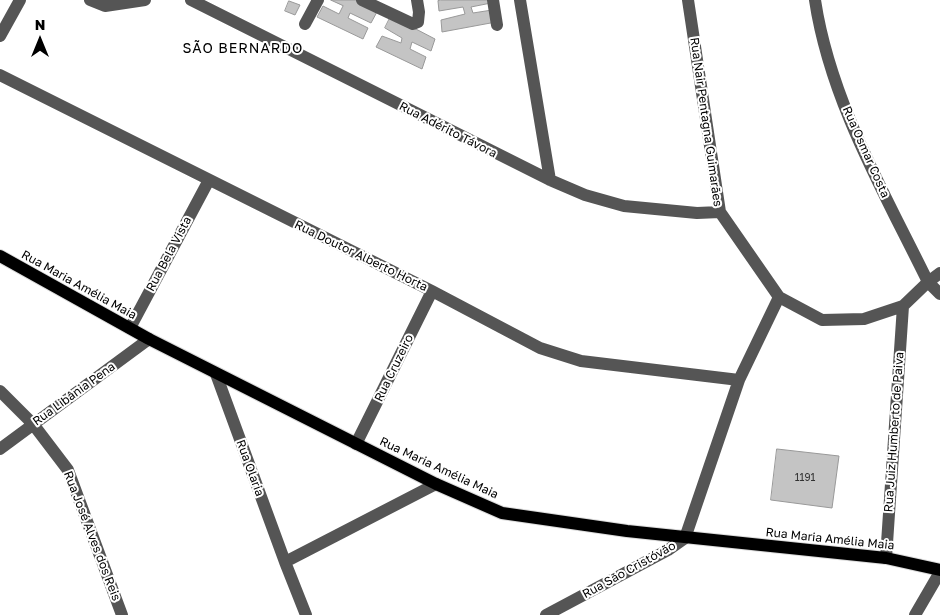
<!DOCTYPE html>
<html>
<head>
<meta charset="utf-8">
<style>
	body { margin:0 }
	#map { position:relative; width:940px; height:615px; overflow:hidden; background:#fff; font-family:"Golos Text",sans-serif }
	canvas { display:block }
	.north { position:absolute; left:15px; top:15px; width:50px; height:50px; -webkit-text-stroke:4px #fff; paint-order:stroke; rotate:0deg; font-size:14px; font-weight:700; line-height:20px; text-align:center; color:#000 }
	.north::after { content:''; display:block; margin:auto; width:18px; height:22px; background:#000; clip-path:polygon(50% 0,100% 100%,50% 72%,0 100%) }
</style>
</head>
<body>
<div id="map">
<canvas width="940" height="615"></canvas>
<div class="north">N</div>
</div>
<script>
const g = document.querySelector('canvas').getContext('2d');
g.lineJoin = 'round';
function paint(path, color) {
  g.fillStyle = color;
  g.fill(path, 'evenodd');
}
function strokePath(path, color, width, dash) {
  g.strokeStyle = color;
  g.lineWidth = width;
  g.lineCap = dash ? 'butt' : 'round';
  g.setLineDash(dash || []);
  g.stroke(path);
}
function drawText(font, color, halo, rows, align = 'center') {
  g.font = font + ' "Golos Text",sans-serif';
  g.lineWidth = 4;
  g.setLineDash([]);
  g.textBaseline = 'middle';
  g.strokeStyle = halo;
  g.fillStyle = color;
  for (const [text, x, y, turn = 0] of rows) {
    g.save();
    g.translate(x, y);
    g.rotate((+turn || 0) * Math.PI / 180);
    g.textAlign = isNaN(turn) ? turn : align;
    if (halo) g.strokeText(text, 0, 0);
    g.fillText(text, 0, 0);
    g.restore();
  }
}
const building = new Path2D(`
	M331,0H357L378,10L371,23L350,13L348,18L368,28L363,39L317,17L323,6L339,14L343,6Z
	M441,0H491V3L471,7L473,13L492,10L496,22L442,32L441,20L465,14L463,7L439,11L438,1Z
	M289,1L300,5L295,15L285,11Z
	M391,16L435,39L431,51L412,42L410,49L426,57L422,69L376,47L382,36L401,43L402,38L385,28Z
	M777,449L839,456L832,508L771,500Z`);
const minor = new Path2D(`
	M90,0L105,6L145,0
	M191,0L550,180L585,195L624,206L697,213L720,212
	M362,0L413,24L418,22L419,12L417,0
	M493,0L497,25
	M520,0L550,180
	M815,0C830,100 884,192 928,282L940,294
	M305,24L318,0
	M0,36L20,0
	M0,75L432,291L540,348L581,361L739,380
	M779,297L822,320L864,319L903,306L928,282L940,273
	M130,328L209,180
	M216,374L285,562L306,615
	M0,391L33,424L68,470L122,615
	M356,444L432,291
	M0,449L149,339
	M886,558L903,306
	M285,562L436,484
	M546,615L668,550L685,538L739,380L779,297L720,212L688,0
	M915,615L940,572`);
const major = new Path2D(`
	M0,256L149,339L436,484L502,513L627,531L886,558L940,570`);
const numberNames = [
	["1191",805,478]
];
const streetNames = [
	["Rua Nair Pentagna Guimarães",706,122,82],
	["Rua Adérito Távora",448,130,27],
	["Rua Osmar Costa",866,152,66],
	["Rua Bela Vista",169,254,-62],
	["Rua Doutor Alberto Horta",361,256,26],
	["Rua Maria Amélia Maia",79,285,29],
	["Rua Cruzeiro",394,368,-64],
	["Rua Libânia Pena",74,394,-36],
	["Rua Juiz Humberto de Paiva",894,432,-86],
	["Rua Olaria",250,468,70],
	["Rua Maria Amélia Maia",439,468,25],
	["Rua José Alves dos Reis",92,536,69],
	["Rua Maria Amélia Maia",830,539,6],
	["Rua São Cristóvão",629,570,-29]
];
const neighbourhoodNames = [
	["SÃO BERNARDO",243,49]
];
paint(building, '#c4c4c4');
strokePath(building, '#999', 1);
strokePath(major, '#dbdbdb', 14);
strokePath(minor, '#555', 12);
strokePath(major, '#000', 12);
drawText('10px', '#313131', null, numberNames);
drawText('12px', '#000', '#fff', streetNames);
g.letterSpacing = '1px';
drawText('14px', '#000', '#fff', neighbourhoodNames);
g.letterSpacing = '0px';
</script>
</body>
</html>
